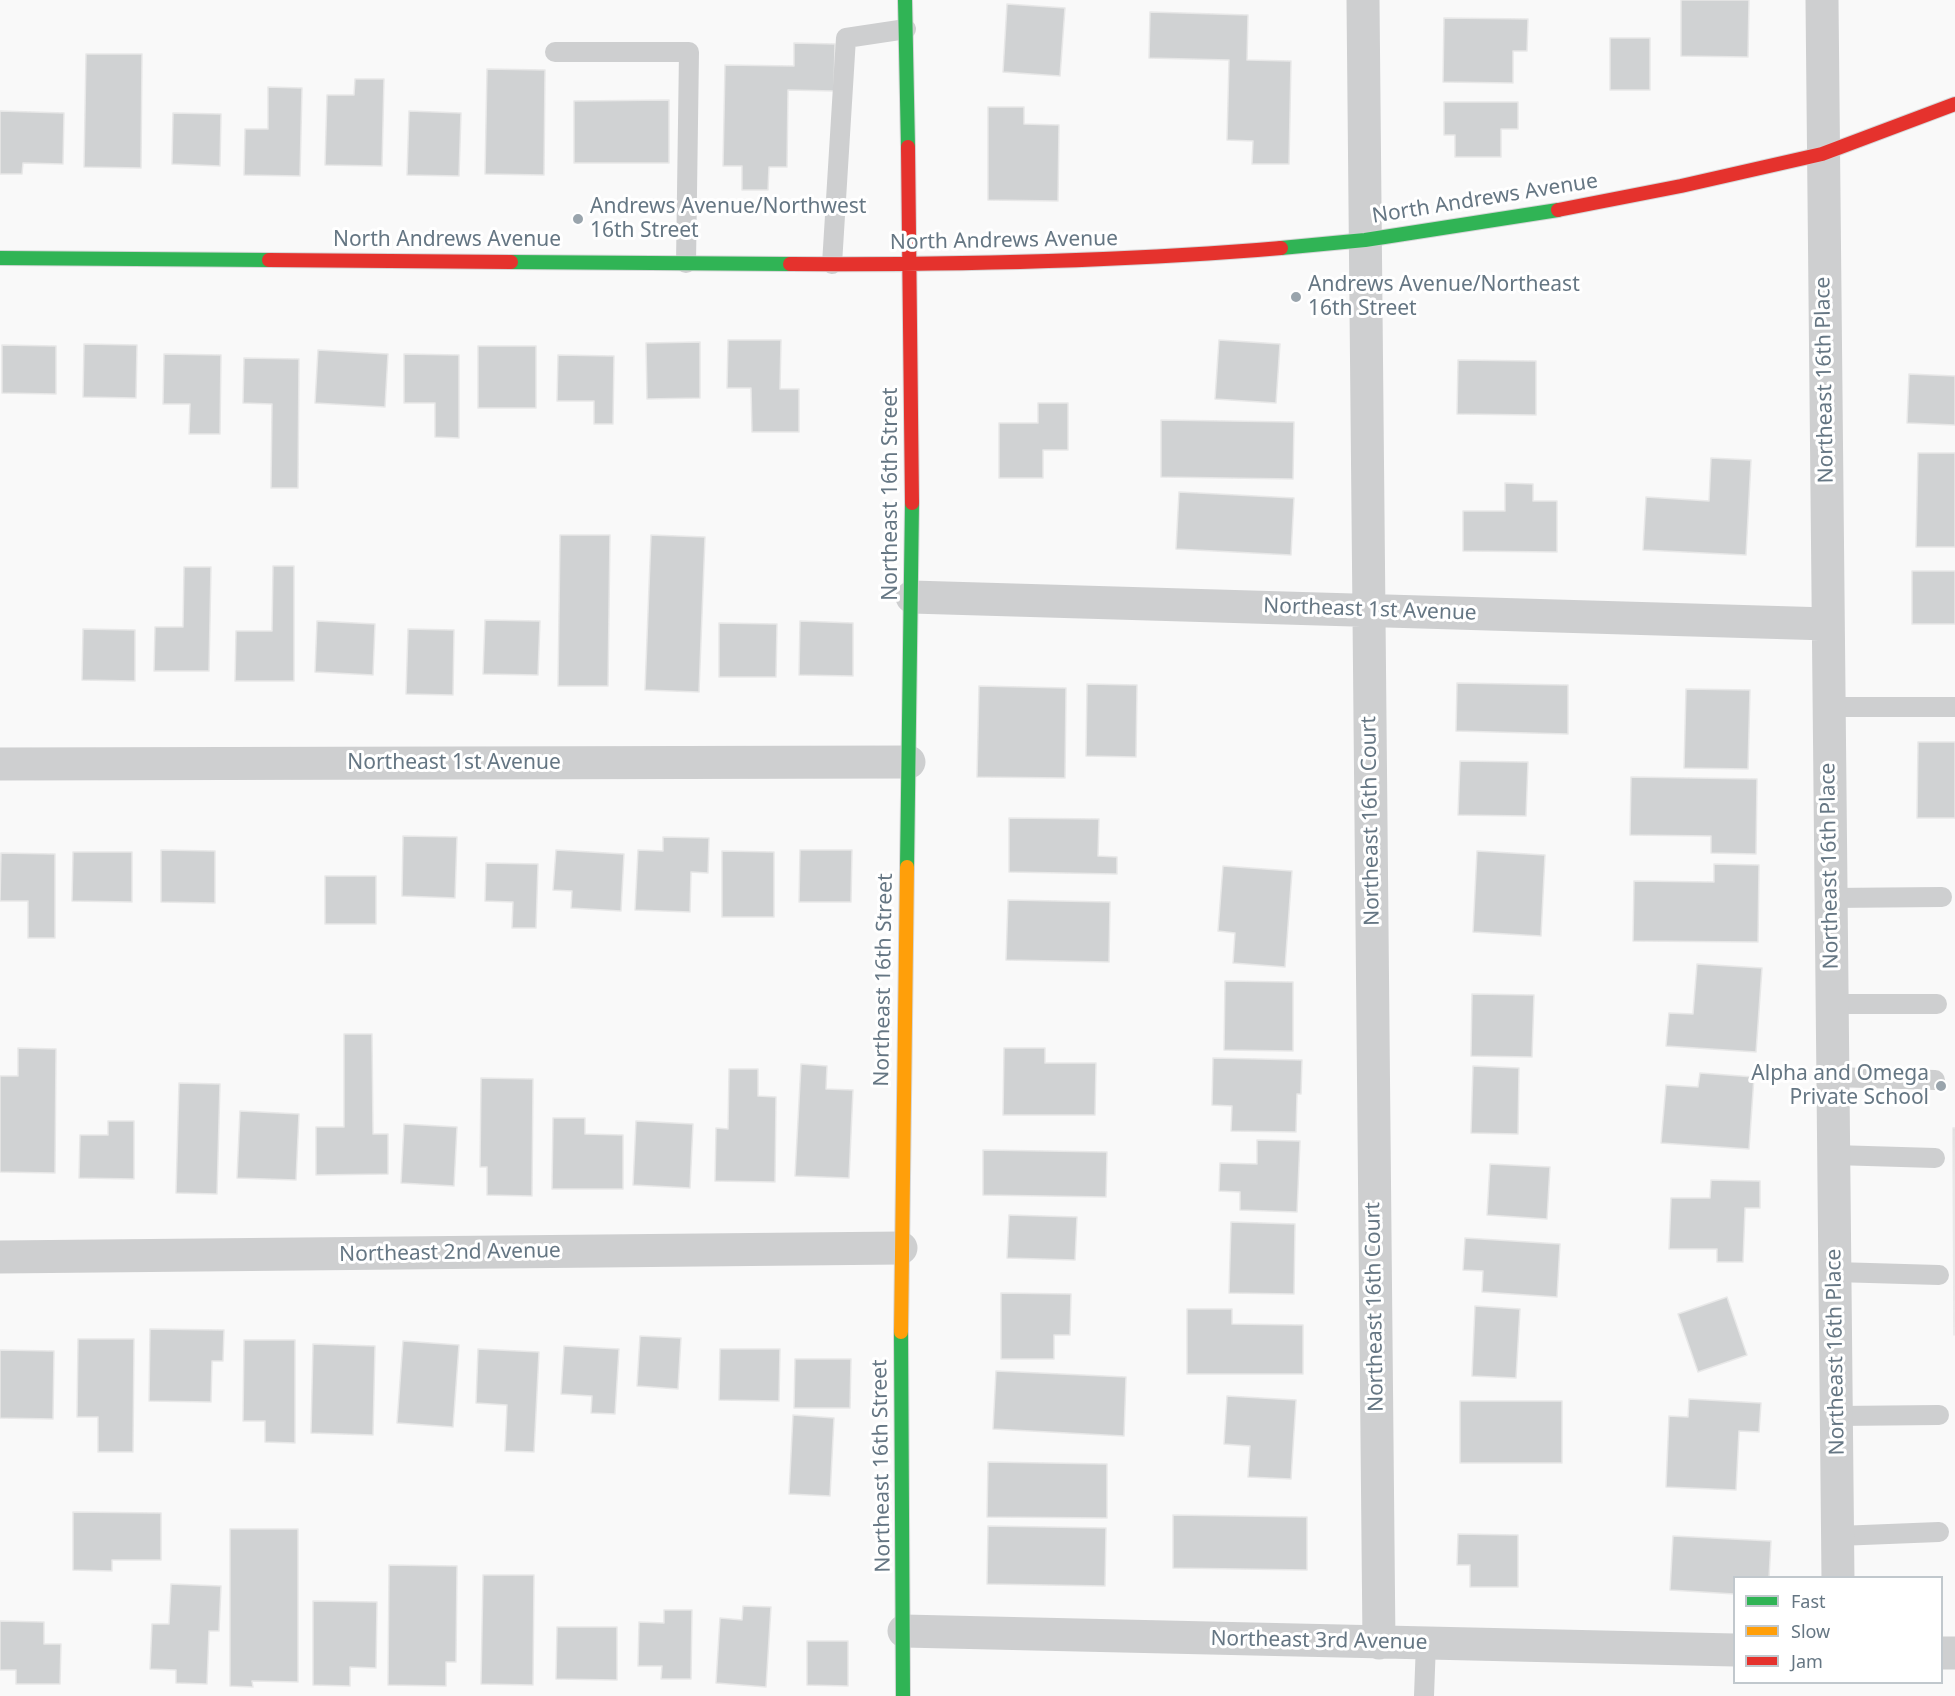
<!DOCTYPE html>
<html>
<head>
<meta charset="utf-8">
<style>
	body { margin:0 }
	#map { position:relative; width:1955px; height:1696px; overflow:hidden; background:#f9f9f9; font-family:"Noto Sans",sans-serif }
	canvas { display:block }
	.legend { position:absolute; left:1733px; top:1576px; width:210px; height:108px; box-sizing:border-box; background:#fff; border:2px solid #c1c8cd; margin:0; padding:8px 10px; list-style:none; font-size:18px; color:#657683 }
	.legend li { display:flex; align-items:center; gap:12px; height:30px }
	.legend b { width:30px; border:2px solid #c1c8cd }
</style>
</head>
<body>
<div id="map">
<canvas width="1955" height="1696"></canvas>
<ul class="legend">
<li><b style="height:8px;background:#30b455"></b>Fast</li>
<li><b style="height:8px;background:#ff9f0a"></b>Slow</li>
<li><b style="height:8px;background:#e5322d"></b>Jam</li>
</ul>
</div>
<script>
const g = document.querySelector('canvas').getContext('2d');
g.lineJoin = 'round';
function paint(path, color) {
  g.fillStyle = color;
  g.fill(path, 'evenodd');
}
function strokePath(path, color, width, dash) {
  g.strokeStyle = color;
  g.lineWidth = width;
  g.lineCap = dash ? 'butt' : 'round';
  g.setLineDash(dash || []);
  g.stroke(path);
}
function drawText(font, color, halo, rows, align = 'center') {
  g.font = font + ' "Noto Sans",sans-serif';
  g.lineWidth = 6;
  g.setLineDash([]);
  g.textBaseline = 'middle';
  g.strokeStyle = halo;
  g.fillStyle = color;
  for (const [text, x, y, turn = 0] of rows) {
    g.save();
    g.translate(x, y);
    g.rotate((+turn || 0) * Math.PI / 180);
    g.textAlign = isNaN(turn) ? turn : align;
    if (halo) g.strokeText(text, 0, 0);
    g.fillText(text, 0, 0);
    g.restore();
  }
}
const building = new Path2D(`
	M1681,0H1749L1748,57L1681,56Z
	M1007,4L1065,8L1060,76L1003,72Z
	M1150,12L1248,15L1247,60L1291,61L1289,164H1252L1253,141L1227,140L1229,60L1149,58Z
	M1444,18L1528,19L1527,51H1513V83L1443,82Z
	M1610,38H1650V90H1610Z
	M794,43L835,44L834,91L788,90L787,167H769L768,190H742V166H723L725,65L794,66Z
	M86,54H142L141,168L84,167Z
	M487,69L545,70L544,175L485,174Z
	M355,79H384L382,166L325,165L327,95H354Z
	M268,87L302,88L300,176L244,175L245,129H268Z
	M669,100V163H574V101Z
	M1444,102H1518V129H1501V157H1455V135H1444Z
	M988,107H1024V124L1059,125L1058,201L988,200Z
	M0,111L64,113L63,164L23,163L22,174H0Z
	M409,111L461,113L459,176L407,175Z
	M173,113L221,114L220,166L172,164Z
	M728,340H781L780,389H799V432H752L751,388H727Z
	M1219,340L1280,344L1276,403L1215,399Z
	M700,342V398L647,399L646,343Z
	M84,344L137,345L136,398L83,397Z
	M2,345L56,346V394L2,393Z
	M478,346H536V408H478Z
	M318,350L388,354L385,407L315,403Z
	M164,354L221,355L220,434H189L190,404H163Z
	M404,354L459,355V438L435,437V403H404Z
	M558,355L614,356L613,424H594V401H557Z
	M244,358L299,359L298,488H271L272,404L243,403Z
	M1458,360L1536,361V415L1457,414Z
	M1909,374L1955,376V425L1907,423Z
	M1038,403H1068V450H1043V478H999V423H1038Z
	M1161,420L1294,422L1293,479L1161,477Z
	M1918,453H1955V547H1916Z
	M1711,458L1751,460L1746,555L1643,550L1646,497L1709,501Z
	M1505,483L1533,484V501H1557V552L1463,551V511H1505Z
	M1179,492L1294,498L1291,555L1176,549Z
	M560,535H610L608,686H558Z
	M651,535L705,537L699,692L645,690Z
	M273,566H294V681H235L236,631H272Z
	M184,567H211L209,671H154L155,627H183Z
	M1912,571H1955V624H1912Z
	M485,620L540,621L538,675L483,674Z
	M317,621L375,624L373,675L315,672Z
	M800,621L853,623V676L799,675Z
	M719,623L777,624L776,677H719Z
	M83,629L135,630V681L82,680Z
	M408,629L454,630L453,695L406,694Z
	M1457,683L1568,685V734L1456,731Z
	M1087,684L1137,685L1136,757L1086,756Z
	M979,686L1066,688L1065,778L977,777Z
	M1686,689L1750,690L1748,769L1684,768Z
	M1918,742H1955V818H1917Z
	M1460,761L1528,762L1526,816L1458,815Z
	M1631,777L1757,779L1756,854L1711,853V836L1630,835Z
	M1009,818L1099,819L1098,856L1117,857V874L1009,872Z
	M403,836L457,837L455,898L402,896Z
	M663,837L709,838L708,873L691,872L690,912L635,910L638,850L663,851Z
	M161,850L215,851V903L161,902Z
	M556,850L624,854L621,911L571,908L572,891L553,890Z
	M800,850H852L851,902H799Z
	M722,851L774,852V917H722Z
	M1477,851L1545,855L1541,936L1473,932Z
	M73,852H132V902L72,901Z
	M1,853L55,854V938H28V901H0Z
	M486,863L538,864L536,928H512L513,902L485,901Z
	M1714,864L1759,865L1758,942L1633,941L1634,881L1714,882Z
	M1223,866L1292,871L1285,967L1233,963L1235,933L1218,931Z
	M325,876H376V924H325Z
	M1008,900L1110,902L1109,962L1006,960Z
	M1697,964L1762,968L1756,1052L1666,1046L1669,1013L1693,1014Z
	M1225,981L1293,982V1051L1224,1050Z
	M1472,994L1534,995L1532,1057L1471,1056Z
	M344,1034H372L373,1134H388V1174L316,1175V1127H344Z
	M18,1048L56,1049L55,1173L0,1172V1076H18Z
	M1004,1048H1045V1063H1096L1095,1115H1003Z
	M1213,1058L1302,1060L1301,1094H1297L1296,1132L1231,1131L1232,1106L1212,1105Z
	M801,1064L827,1066L826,1089L853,1090L849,1178L795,1176Z
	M1473,1066L1519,1068L1518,1134L1471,1133Z
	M729,1069H758V1096L776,1097L775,1182L715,1181L716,1128L728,1129Z
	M1700,1073L1754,1077L1749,1149L1661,1143L1666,1085L1698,1087Z
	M481,1078L533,1079L532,1196L487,1195V1167H480Z
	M179,1083L220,1084L217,1194L176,1193Z
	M240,1111L299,1114L296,1180L237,1178Z
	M553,1118H585V1134L623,1135V1189H552Z
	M108,1121H134V1179L79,1178L80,1135H108Z
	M636,1121L693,1124L690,1188L633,1185Z
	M404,1124L457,1127L454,1186L401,1183Z
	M1953,1128H1955L1954,1335Z
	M1257,1140L1300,1141L1297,1212L1240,1210V1192L1219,1191L1220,1163L1257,1164Z
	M983,1150L1107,1152L1106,1197L983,1195Z
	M1490,1164L1550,1167L1547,1219L1487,1215Z
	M1711,1180L1760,1181V1208H1745L1743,1262H1717V1249H1669L1671,1198H1710Z
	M1009,1215L1077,1217L1075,1260L1007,1258Z
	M1231,1222L1295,1224L1294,1294L1229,1293Z
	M1465,1238L1560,1244L1557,1297L1482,1292L1483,1271L1463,1270Z
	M1001,1293L1071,1294L1070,1335H1054V1359H1001Z
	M1727,1297L1747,1355L1698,1372L1678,1314Z
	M1475,1306L1520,1309L1516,1378L1472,1376Z
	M1187,1309H1232V1324L1303,1325V1374H1187Z
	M150,1329L224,1330L223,1361H212L211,1402L149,1401Z
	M640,1336L681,1338L678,1389L637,1386Z
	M78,1339H134L133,1452H98V1417H77Z
	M244,1340H295V1443L265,1442V1421H243Z
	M403,1341L459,1345L453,1427L397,1423Z
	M313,1344L375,1346L373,1435L311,1433Z
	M564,1346L619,1349L615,1414L591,1413L592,1396L561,1394Z
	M478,1349L539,1352L534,1452L505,1451L507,1405L476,1403Z
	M720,1349H780L779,1401L719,1400Z
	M0,1350L54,1351L53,1419L0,1418Z
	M795,1359H851L850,1408H794Z
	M996,1371L1126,1377L1124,1436L993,1429Z
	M1227,1396L1296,1400L1291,1479L1248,1477L1250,1446L1224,1444Z
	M1689,1399L1761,1403L1759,1432L1739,1431L1736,1490L1666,1487L1669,1416L1688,1417Z
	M1460,1401H1562V1463H1460Z
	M793,1415L834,1418L830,1496L789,1494Z
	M988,1462L1107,1464V1518L987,1517Z
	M73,1512L161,1513V1560H112V1571L73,1570Z
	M1173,1515L1307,1517V1570L1173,1568Z
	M988,1526L1106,1528L1105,1586L987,1584Z
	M230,1529H298V1682L252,1681L253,1687L230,1686Z
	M1458,1534L1518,1535V1587H1470V1565H1457Z
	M1673,1536L1771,1541L1769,1578H1734V1594L1670,1590Z
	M389,1565L457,1566L456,1662H446V1686L388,1685Z
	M483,1575H534L533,1685L481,1684Z
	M171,1584L221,1586L219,1631H209L207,1684L176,1683V1670L150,1669L152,1624H169Z
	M313,1601L377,1602L376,1668L350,1667V1686L313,1685Z
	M743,1606L771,1607L766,1687L716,1683L720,1618L742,1620Z
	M664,1610H692L691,1679H661L662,1666H638L639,1622L664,1623Z
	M0,1621L44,1622V1644H61L60,1684H16V1670H0Z
	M557,1627H617V1680L556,1679Z
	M807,1641H848V1686L807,1685Z`);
const lane = new Path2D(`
	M555,52H689L686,263
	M832,264L846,38L906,29
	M1828,707H1955
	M1830,898L1942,897
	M1832,1004H1937
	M1833,1077L1935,1080
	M1834,1155L1935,1158
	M1835,1272L1939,1275
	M1837,1416L1939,1415
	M1838,1536L1939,1532
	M1424,1696L1426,1643`);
const street = new Path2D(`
	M1363,0L1379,1643
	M1822,0L1838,1578
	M912,597L1828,624
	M0,764L909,762
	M0,1257L901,1248
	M904,1631L1734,1650
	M1942,1653H1955`);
const fast = new Path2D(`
	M905,0L908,147
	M1281,248L1365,240L1558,210
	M0,258L269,260
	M511,262L790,264
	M907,867L912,503
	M901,1332L903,1696`);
const slow = new Path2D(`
	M901,1332L907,867`);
const jam = new Path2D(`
	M908,147L912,503
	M1558,210L1681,186L1822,154L1955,104
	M269,260L511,262
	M790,264C954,265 1117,262 1281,248`);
const markers = [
	[578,219,6,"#99a4ac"],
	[1296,297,6,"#99a4ac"],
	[1941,1086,6,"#99a4ac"]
];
const streetNames = [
	["North Andrews Avenue",1485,199,-9],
	["North Andrews Avenue",447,240],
	["North Andrews Avenue",1004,241,-1],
	["Northeast 16th Place",1825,380,-91],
	["Northeast 16th Street",891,494,-90],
	["Northeast 1st Avenue",1370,610,2],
	["Northeast 1st Avenue",454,763],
	["Northeast 16th Court",1371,821,-91],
	["Northeast 16th Place",1830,866,-91],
	["Northeast 16th Street",884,980,-89],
	["Northeast 2nd Avenue",450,1253,-1],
	["Northeast 16th Court",1375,1307,-91],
	["Northeast 16th Place",1836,1352,-91],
	["Northeast 16th Street",882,1466,-91],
	["Northeast 3rd Avenue",1319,1641,1]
];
const poiNames = [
	["Andrews Avenue/Northwest",590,207],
	["16th Street",590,231],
	["Andrews Avenue/Northeast",1308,285],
	["16th Street",1308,309],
	["Alpha and Omega",1929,1074,"right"],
	["Private School",1929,1098,"right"]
];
paint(building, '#d0d2d3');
strokePath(building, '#e8e8e8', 1.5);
strokePath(fast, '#d5d6d7', 16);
strokePath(slow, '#d5d6d7', 16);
strokePath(jam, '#d5d6d7', 16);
strokePath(lane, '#cecfd0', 20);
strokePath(street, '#cecfd0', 33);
strokePath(fast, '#30b455', 14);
strokePath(slow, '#ff9f0a', 14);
strokePath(jam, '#e5322d', 14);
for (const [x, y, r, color] of markers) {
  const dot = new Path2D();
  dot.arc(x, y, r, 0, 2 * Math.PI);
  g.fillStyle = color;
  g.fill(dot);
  strokePath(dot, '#fff', 2);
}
drawText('21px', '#657683', '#fff', streetNames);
drawText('21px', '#657683', '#fff', poiNames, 'left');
</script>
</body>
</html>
